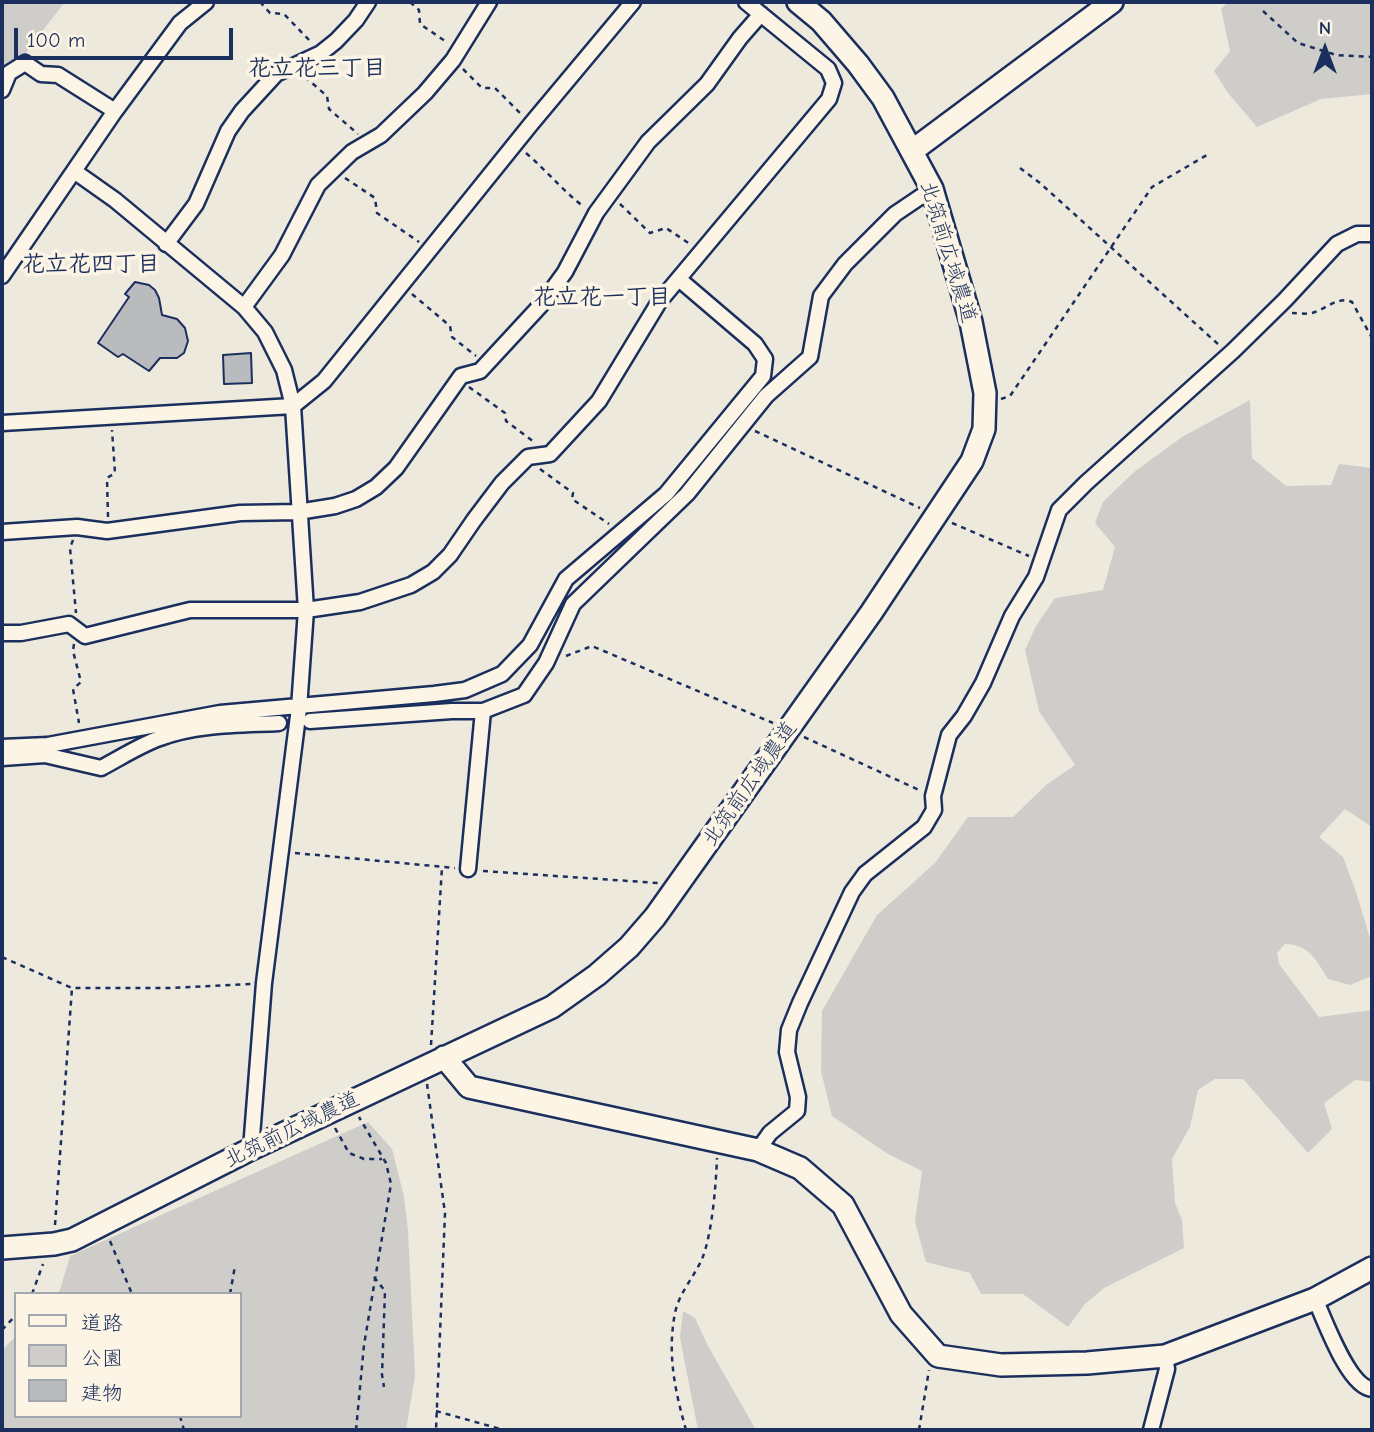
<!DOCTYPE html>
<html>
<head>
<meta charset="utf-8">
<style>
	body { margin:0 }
	#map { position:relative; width:1374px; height:1432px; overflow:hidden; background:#eee9dd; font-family:"Comic Neue","Klee One",sans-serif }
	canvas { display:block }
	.frame { position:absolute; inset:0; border:4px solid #1b2f5e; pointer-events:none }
	.legend { position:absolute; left:14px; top:1292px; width:228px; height:126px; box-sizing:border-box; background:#fcf5e5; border:2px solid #a2a6af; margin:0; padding:9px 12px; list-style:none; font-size:21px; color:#1b2f5e }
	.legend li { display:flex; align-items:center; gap:14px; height:35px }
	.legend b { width:35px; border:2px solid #a2a6af }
	.north { position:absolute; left:1290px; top:14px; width:70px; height:70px; -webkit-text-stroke:5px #fcf5e5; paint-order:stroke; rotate:0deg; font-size:19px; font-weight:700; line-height:28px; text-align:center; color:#1b2f5e }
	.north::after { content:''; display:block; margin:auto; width:24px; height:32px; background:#1b2f5e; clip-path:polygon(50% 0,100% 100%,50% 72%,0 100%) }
	.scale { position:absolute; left:14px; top:28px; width:219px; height:32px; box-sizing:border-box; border:4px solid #1b2f5e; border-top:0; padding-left:9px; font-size:21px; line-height:24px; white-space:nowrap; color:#1b2f5e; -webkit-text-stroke:5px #fcf5e5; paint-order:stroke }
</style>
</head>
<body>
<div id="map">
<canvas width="1374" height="1432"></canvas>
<div class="frame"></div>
<ul class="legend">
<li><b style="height:9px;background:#fcf5e5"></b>道路</li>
<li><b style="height:19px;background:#cfcdca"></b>公園</li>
<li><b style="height:19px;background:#babbbe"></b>建物</li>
</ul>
<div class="north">N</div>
<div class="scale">100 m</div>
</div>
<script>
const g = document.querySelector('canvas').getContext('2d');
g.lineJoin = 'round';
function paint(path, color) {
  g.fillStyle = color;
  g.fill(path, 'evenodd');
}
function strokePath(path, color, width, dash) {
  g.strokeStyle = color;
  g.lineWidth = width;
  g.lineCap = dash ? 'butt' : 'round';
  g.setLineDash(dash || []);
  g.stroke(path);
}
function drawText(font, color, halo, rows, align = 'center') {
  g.font = font + ' "Comic Neue","Klee One",sans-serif';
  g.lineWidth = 7;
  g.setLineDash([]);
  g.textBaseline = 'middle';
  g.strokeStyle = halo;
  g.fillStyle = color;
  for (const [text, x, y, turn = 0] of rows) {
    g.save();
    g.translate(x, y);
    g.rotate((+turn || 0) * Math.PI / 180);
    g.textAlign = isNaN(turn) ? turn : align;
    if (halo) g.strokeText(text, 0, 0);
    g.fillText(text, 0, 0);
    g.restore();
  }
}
const green = new Path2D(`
	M2,2H65L30,47L2,91Z
	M1228,2H1372V94L1321,99L1257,127L1228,93L1214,71L1230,51L1221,9Z
	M1250,400L1252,458L1286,486L1331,485L1339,464L1372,468V827L1345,809L1319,837L1343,857L1356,892L1372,945V976L1350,985L1328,979C1316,960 1310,945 1285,944L1277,953L1279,964L1319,1017L1372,1010V1082L1355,1080L1324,1103L1332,1129L1308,1153L1243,1079H1215L1198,1090L1190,1127L1172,1159L1175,1203L1182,1220L1184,1248L1104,1288L1085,1304L1068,1327L1023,1294H981L970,1273L926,1262L915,1222L922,1171L888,1154L832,1116L821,1071L822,1011L877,915L935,863L968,817H1013L1046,785L1075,765L1039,711L1025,650L1036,626L1055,598L1103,590L1115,547L1095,523L1103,502L1134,472L1182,437Z
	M368,1122L392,1149L404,1197L408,1231L415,1376L406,1430H2V1350L16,1336V1416H240V1294H56L60,1290L70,1256Z
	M683,1311L695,1318L708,1346L756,1430H698L680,1338Z`);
const building = new Path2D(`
	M135,282L149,285L155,290L159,298L162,315L177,319L185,328L188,341L184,353L177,358H160L149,371L123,354L118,357L98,343L129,297L125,294Z
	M251,353L252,383L224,384L223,355Z`);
const path = new Path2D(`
	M260,2L270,13L284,14L310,41
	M410,2L419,10L420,24L448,43
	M1263,11L1298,43L1336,55L1372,57
	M463,69L482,88H495L522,115
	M305,77L327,96L329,109L358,134
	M526,153C547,171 562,190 584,207
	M1020,168L1040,183L1219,345
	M345,178L375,198L377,213L419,242
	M620,204L650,233L666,228L690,244
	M412,294L450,326L452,337L476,356
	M1292,313C1299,313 1308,315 1315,312C1327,308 1338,296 1352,302L1372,338
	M469,387L505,413L506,421L534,442
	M1001,399L1010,396L1152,187L1207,155
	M755,431L920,508
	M540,469L573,493L572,499L609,524
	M108,517L107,478L115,473L112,430
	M952,523L1029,556
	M73,540L70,548L76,613
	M74,644L73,651L81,682L73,689L79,723
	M566,656L592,646L773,723
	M804,737L919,790
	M295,853L455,868
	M483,871L658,883
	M2,957L72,988H168L251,984
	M431,1045L442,867
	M427,1084L445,1213L436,1430
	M335,1128L349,1153L364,1159H382
	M55,1225L72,988
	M110,1241L132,1294
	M374,1277L385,1291L382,1375L384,1387
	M32,1294L43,1264
	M230,1294L235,1266
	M2,1330L16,1315
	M436,1411L504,1430
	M180,1416L184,1430
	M356,1430L364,1345L391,1184L386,1163L359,1117
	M686,1430C675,1391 667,1354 675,1313C679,1293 694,1277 702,1259C712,1235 716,1185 717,1158
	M919,1430L929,1370`);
const street = new Path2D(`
	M2,90L9,73L25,63L41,74L58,75L115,111
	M74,171L115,200L244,307L265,332L284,370L293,406L306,610L299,708L264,983L251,1149
	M166,244L196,204L228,131L242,111L276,74L321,53L336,41L356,20L368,2
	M2,276L115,111L180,23L206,2
	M244,307L282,255L318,185L352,152L381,135L425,93L453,60L489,2
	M2,423L293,406L324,381L531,124L633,2
	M2,532L77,527L107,531L240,513L298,512L335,506L356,499L376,487L396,468L461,376L480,371L541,305L565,272L596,213L648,142L707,84L740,38L761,14
	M2,633H21L69,624L85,636L190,610H306L360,602L411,585L433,572L450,555L474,520L502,483L528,457L550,454L599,401L659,302L829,99L834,83L828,69L746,2
	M310,721L452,711H483L524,695L546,663L573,604L687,494L766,396L810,357L821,296L845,264L895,214L932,189
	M2,747L48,745L220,713L434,694L465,690L502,674L530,645L566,579L666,494L763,376L765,359L755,344L680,280
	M2,758L45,755L101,768C120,758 140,745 160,738C197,724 240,725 279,723
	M468,869L483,711
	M758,1150L770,1133L797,1111L798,1097L787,1052L789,1030L800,1003L852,892L865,874L924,827L934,810L933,796L949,735L964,716L983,683L1012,616L1036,577L1059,510L1086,483L1233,351L1285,300L1337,244L1357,234H1372
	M1315,1299C1325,1320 1348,1387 1372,1389
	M1151,1430L1167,1369L1165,1356`);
const secondary = new Path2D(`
	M912,151L1112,2
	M444,1057L469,1087L758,1150L800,1168L843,1205L901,1314L938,1356L1001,1365L1087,1363L1165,1356L1315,1299L1372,1268
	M2,1248L54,1244L72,1240L251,1149L552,1007L597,975L629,947L655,917L871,613L972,461L984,429L985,393L971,322L932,189L883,98L858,64L821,21L798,2`);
const streetNames = [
	["北筑前広域農道",948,252,73],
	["北筑前広域農道",750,784,-55],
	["北筑前広域農道",292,1130,-26]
];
const neighbourhoodNames = [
	["花立花三丁目",317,68],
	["花立花四丁目",91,264],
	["花立花一丁目",602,297]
];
paint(green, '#cfcdca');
paint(building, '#babbbe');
strokePath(building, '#1b2f5e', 2);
strokePath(street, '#1b2f5e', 19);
strokePath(secondary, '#1b2f5e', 26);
strokePath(path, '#1b2f5e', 2.5, [5, 5]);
strokePath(street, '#fcf5e5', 14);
strokePath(secondary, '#fcf5e5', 21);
drawText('21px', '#1b2f5e', '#fcf5e5', streetNames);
drawText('bold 23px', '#1b2f5e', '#fcf5e5', neighbourhoodNames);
</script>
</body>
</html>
